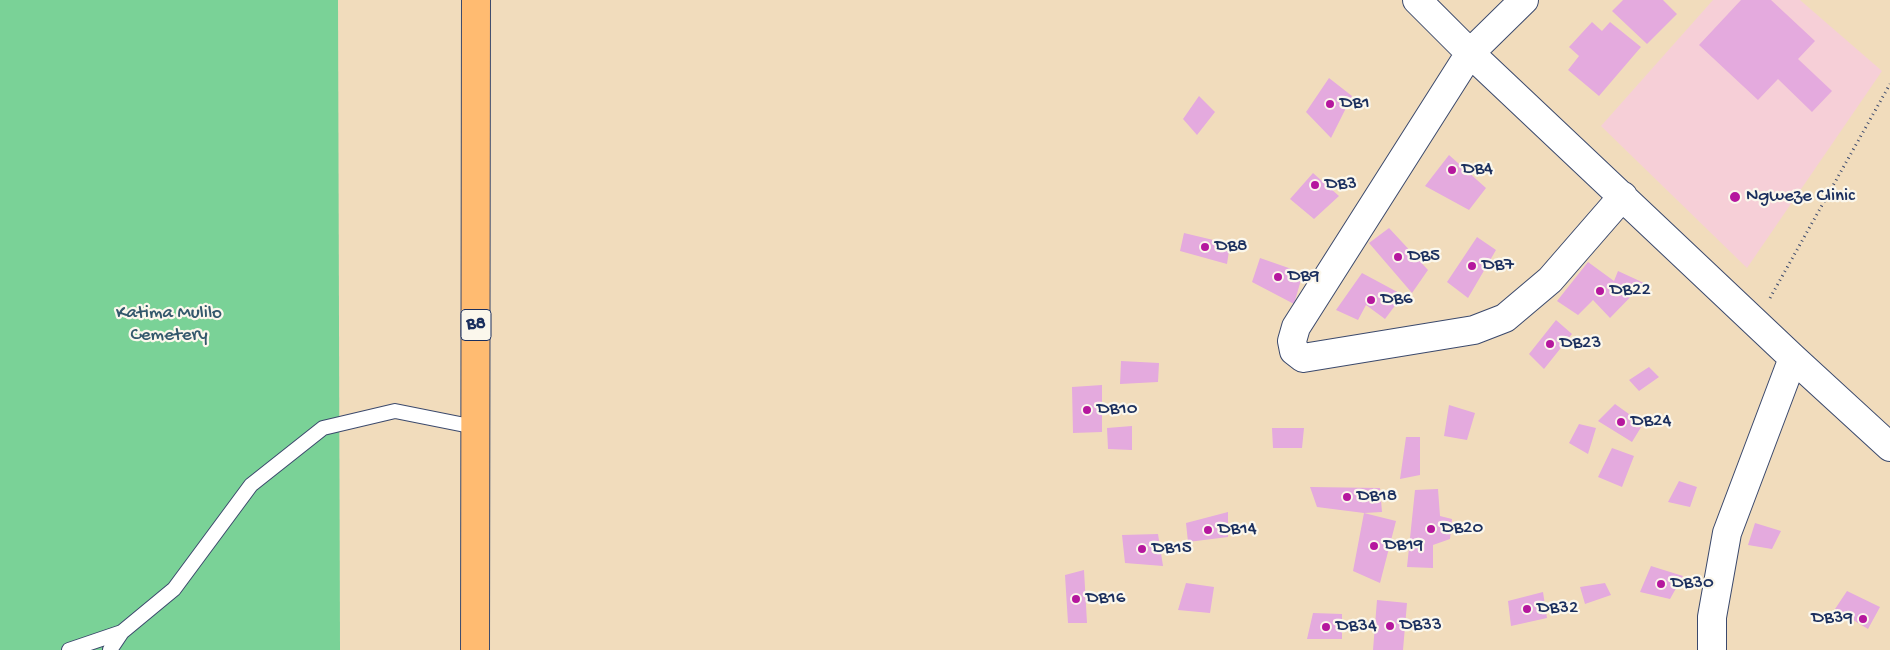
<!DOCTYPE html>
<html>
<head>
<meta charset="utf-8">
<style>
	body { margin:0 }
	canvas { display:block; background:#f1dcbc }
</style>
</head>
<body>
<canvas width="1890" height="650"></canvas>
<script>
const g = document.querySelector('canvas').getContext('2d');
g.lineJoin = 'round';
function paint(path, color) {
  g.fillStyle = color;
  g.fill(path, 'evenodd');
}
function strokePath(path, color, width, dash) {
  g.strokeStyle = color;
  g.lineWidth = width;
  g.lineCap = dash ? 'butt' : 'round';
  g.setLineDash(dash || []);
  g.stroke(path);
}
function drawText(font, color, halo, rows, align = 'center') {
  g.font = font + ' "Gochi Hand",sans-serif';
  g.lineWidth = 4.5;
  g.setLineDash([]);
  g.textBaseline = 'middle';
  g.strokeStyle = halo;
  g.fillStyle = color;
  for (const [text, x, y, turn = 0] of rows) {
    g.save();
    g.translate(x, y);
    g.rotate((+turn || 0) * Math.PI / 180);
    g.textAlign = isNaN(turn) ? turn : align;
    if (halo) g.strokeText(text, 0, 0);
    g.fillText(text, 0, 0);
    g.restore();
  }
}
const built = new Path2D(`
	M1713,0H1800L1882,71L1747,268L1601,126Z`);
const green = new Path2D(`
	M0,0H338L340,650H0Z`);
const building = new Path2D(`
	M1623,0H1663L1677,14L1647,44L1612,11Z
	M1741,0H1771L1815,41L1798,59L1832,91L1812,112L1778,79L1758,100L1699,45Z
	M1592,22L1602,31L1610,22L1641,47L1599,96L1568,70L1579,56L1569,47Z
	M1329,78L1352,96L1331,138L1306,112Z
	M1199,96L1215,112L1197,135L1183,119Z
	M1449,155L1486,188L1469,210L1425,186Z
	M1313,173L1339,196L1314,219L1290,199Z
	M1389,228L1428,270L1412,293L1369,243Z
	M1184,233L1230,244L1227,264L1180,251Z
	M1477,237L1496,250L1468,298L1447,282Z
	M1260,258L1303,273L1294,304L1252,282Z
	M1588,262L1614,281L1618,271L1644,283L1610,318L1593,300L1578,315L1557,301Z
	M1362,273L1403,295L1385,319L1366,305L1358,320L1336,310Z
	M1556,320L1572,334L1544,369L1529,354Z
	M1121,361L1159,363L1158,382L1120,384Z
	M1649,367L1659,377L1639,391L1629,380Z
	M1102,385V432L1073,433L1072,387Z
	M1615,404L1643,424L1632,442L1598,421Z
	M1449,405L1475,413L1467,440L1444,436Z
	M1579,424L1596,428L1588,454L1569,443Z
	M1132,426V450L1108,449L1107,428Z
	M1272,428H1304L1302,448H1273Z
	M1406,437H1420V475L1400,479Z
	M1612,448L1634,456L1622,487L1598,477Z
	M1679,481L1697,487L1690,507L1668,502Z
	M1310,487L1380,488L1382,512L1364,513L1396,521L1380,583L1353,571L1364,513L1317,507Z
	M1438,489L1440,516L1452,519L1450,539L1433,545V568L1407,567L1415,490Z
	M1228,512V537L1188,542L1186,523Z
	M1755,523L1781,531L1772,549L1748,545Z
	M1158,534L1163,566L1125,563L1122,535Z
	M1651,566L1683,576L1670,599L1640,592Z
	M1084,570L1087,623H1068L1065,575Z
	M1186,583L1214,587L1210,613L1178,610Z
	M1605,583L1611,595L1585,604L1580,587Z
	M1847,591L1880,607L1868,629L1835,609Z
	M1543,592L1547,618L1511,626L1508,601Z
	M1377,600L1407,603L1403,650H1373Z
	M1313,613L1342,614V639H1307Z`);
const path = new Path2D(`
	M1770,298L1890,84`);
const lane = new Path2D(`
	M69,650L122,632
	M110,650L122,632L174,589L251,485L323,428L395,411L475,427`);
const street = new Path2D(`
	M1417,0L1470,53L1793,358L1890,447
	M1524,0L1470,53L1296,327L1292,341L1294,351L1303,358L1474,330L1505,318L1550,280L1623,196
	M1712,650V617L1727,533L1793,358`);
const highway = new Path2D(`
	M475,650L476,0`);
const markers = [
	[1330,104,5,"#b5179e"],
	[1452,170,5,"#b5179e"],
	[1315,185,5,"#b5179e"],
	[1735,197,6,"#b5179e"],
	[1205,247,5,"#b5179e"],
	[1398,257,5,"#b5179e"],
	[1472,266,5,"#b5179e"],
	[1278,277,5,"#b5179e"],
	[1600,291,5,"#b5179e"],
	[1371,300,5,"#b5179e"],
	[1550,344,5,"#b5179e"],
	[1087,410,5,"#b5179e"],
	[1621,422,5,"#b5179e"],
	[1347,497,5,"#b5179e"],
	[1431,529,5,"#b5179e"],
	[1208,530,5,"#b5179e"],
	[1374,546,5,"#b5179e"],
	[1142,549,5,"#b5179e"],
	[1661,584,5,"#b5179e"],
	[1076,599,5,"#b5179e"],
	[1527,609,5,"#b5179e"],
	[1863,619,5,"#b5179e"],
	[1390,626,5,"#b5179e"],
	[1326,627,5,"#b5179e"]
];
const shields = [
	[476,325,30]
];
const shieldNames = [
	["B8",476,325]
];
const poiNames = [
	["DB1",1340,104],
	["DB4",1462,170],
	["DB3",1325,185],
	["Ngweze Clinic",1746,197],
	["DB8",1215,247],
	["DB5",1408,257],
	["DB7",1482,266],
	["DB9",1288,277],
	["DB22",1610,291],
	["DB6",1381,300],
	["DB23",1560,344],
	["DB10",1097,410],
	["DB24",1631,422],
	["DB18",1357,497],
	["DB20",1441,529],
	["DB14",1218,530],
	["DB19",1384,546],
	["DB15",1152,549],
	["DB30",1671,584],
	["DB16",1086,599],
	["DB32",1537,609],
	["DB39",1853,619,"right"],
	["DB33",1400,626],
	["DB34",1336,627]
];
const parkNames = [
	["Katima Mulilo",169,314],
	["Cemetery",169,336]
];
paint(built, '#f6cfd7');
paint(green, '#7ad297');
paint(building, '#e4aade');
strokePath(lane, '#3b496c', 16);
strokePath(street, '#3b496c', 30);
strokePath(highway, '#3b496c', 30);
strokePath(path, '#3b496c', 3, [1, 4]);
strokePath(lane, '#fff', 14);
strokePath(street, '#fff', 28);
strokePath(highway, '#ffbb71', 28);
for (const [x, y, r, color] of markers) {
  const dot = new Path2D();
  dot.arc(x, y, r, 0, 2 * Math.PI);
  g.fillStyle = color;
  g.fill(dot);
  strokePath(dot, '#fbf7ec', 2);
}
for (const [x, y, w] of shields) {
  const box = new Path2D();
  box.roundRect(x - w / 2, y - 15.5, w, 31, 4);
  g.fillStyle = '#fbf7ec';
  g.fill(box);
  strokePath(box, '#1b2f5e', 1);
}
drawText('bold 18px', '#1b2f5e', null, shieldNames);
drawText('19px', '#1b2f5e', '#fbf7ec', poiNames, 'left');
drawText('19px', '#33586c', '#fbf7ec', parkNames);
</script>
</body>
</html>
